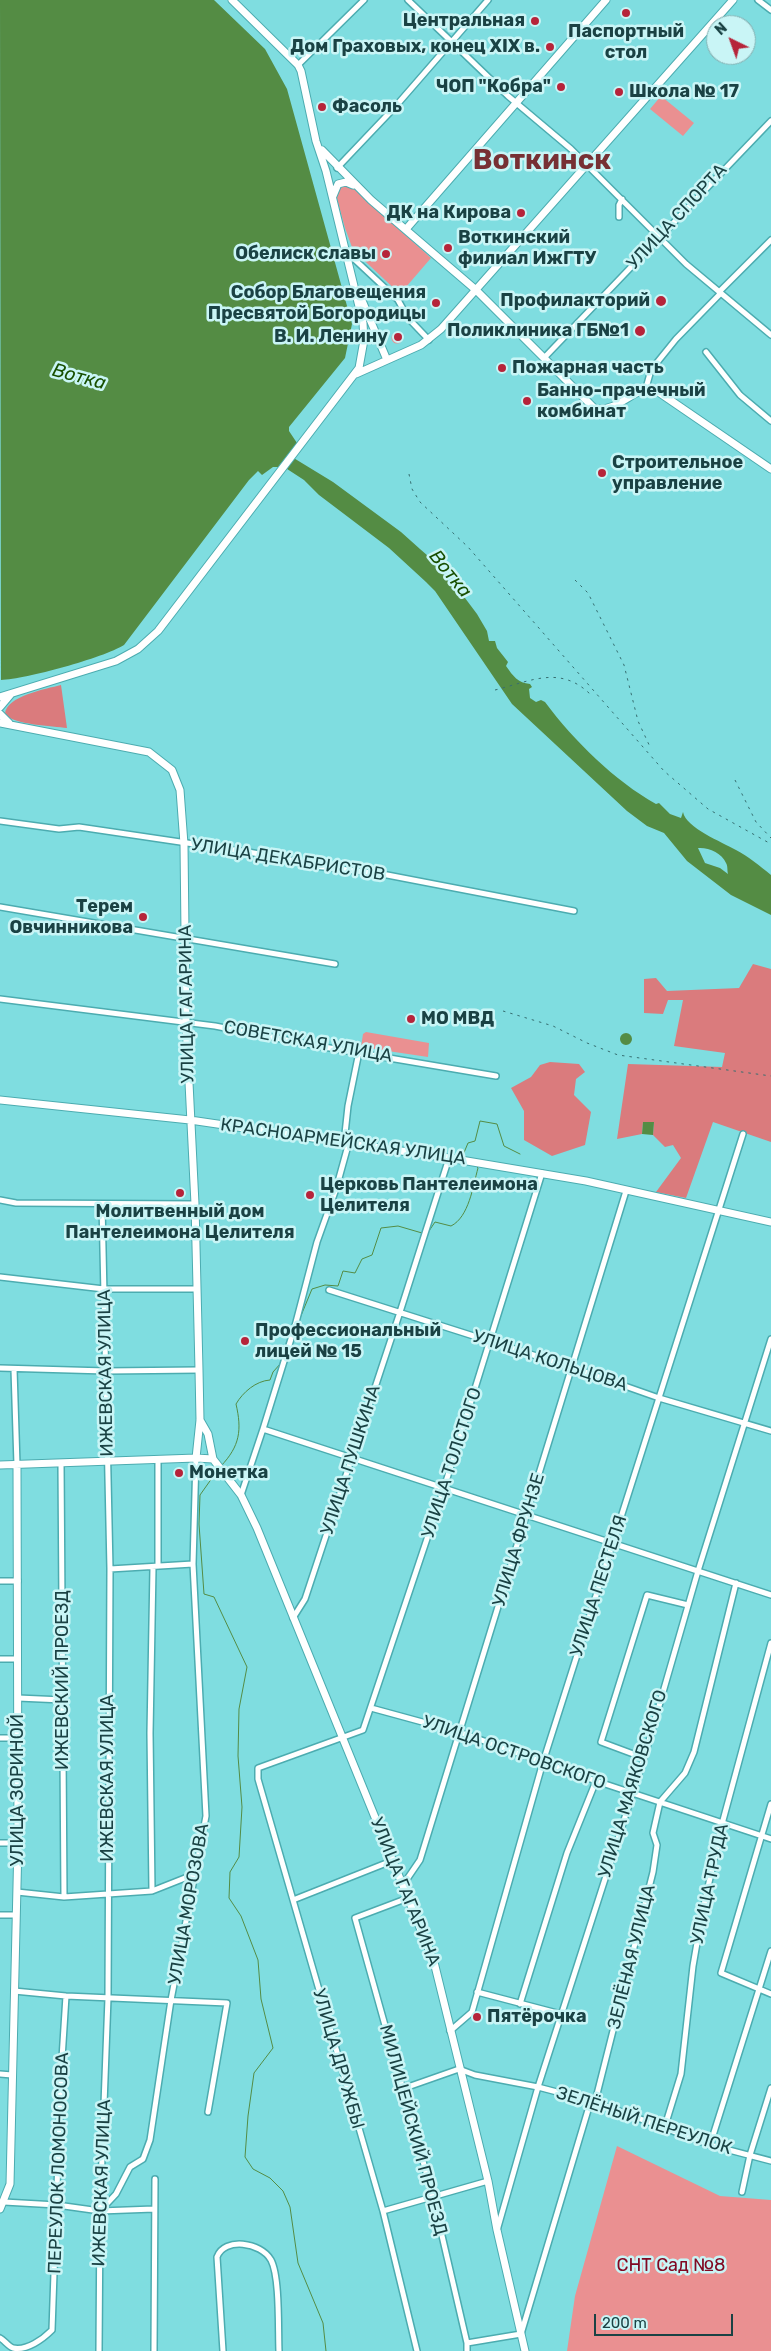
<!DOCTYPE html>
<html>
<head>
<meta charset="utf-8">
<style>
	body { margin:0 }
	#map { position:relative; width:771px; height:2351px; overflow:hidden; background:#7fdde0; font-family:Rubik,sans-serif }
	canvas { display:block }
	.north { position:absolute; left:706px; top:15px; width:50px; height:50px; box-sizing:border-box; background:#c9f5f6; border:1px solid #83adaf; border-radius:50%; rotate:318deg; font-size:14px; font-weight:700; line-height:20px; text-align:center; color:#1a4244 }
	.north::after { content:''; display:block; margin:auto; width:18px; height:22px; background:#b6243a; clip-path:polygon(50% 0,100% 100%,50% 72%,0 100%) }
	.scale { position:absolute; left:594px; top:2314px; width:139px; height:22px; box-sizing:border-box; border:2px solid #1a4244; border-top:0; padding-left:6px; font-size:15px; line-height:18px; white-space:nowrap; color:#1a4244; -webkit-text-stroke:4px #c9f5f6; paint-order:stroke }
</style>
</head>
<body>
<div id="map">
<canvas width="771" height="2351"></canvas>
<div class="north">N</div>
<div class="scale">200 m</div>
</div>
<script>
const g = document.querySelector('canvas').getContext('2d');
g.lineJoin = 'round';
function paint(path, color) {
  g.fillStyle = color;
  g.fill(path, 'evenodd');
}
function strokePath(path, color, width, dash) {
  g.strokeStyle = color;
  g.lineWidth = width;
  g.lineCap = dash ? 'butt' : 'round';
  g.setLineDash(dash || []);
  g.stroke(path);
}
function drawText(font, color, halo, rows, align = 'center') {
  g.font = font + ' Rubik,sans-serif';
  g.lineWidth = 5;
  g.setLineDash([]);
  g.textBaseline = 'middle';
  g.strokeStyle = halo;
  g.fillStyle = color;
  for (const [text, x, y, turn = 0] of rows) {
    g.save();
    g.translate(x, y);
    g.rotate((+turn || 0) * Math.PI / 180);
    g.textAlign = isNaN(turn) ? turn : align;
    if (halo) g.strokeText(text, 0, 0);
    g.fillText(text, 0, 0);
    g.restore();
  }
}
const green = new Path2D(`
	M661,96L694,123L683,136L650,109Z
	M341,184L351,186L431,258L400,294L353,250L345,228L336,195Z
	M391.5 338a5.5 5.5 0 1 1 11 0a5.5 5.5 0 1 1-11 0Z
	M366,1032L429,1043L428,1057L361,1047L363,1034Z
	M617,2146L720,2196L771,2200V2351H567L575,2296Z`);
const forest = new Path2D(`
	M61,685L67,728C53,726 13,725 5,714C6,696 46,689 61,685Z
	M753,964L771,969V1142L713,1122L686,1198L656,1192L681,1158L673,1145L665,1147L653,1135L654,1122H643L642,1134L617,1139L628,1064L722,1067L725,1053L674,1046L683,1000H668L663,1014L644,1013V979L656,978L667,991L739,988Z
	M550,1062L579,1064L585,1072L576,1079L574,1095L591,1112L585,1145L552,1156L524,1140V1111L511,1088L531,1077L540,1065Z`);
const water = new Path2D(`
	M0,0H214L265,49L287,89L352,324L345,358L289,427V431L297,443L278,467H273L262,475L258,471L249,480L124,645C103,658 26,679 1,680Z
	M292,457L333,482L401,532L420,549L436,563L450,584L456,586L477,614L487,631L489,641H495L497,648L508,662L506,666C513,676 518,683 530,684L532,687L529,689L530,698L536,702L541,700L545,702C574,741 615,781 656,804L659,803L670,814L681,818L683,812C686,828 722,842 736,850C748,856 760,866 771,875V915L731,895L687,861L664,833L647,826L627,811L512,704L435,591L426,582L389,548L319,495L304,480L284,467ZM698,848C708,847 722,853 726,863C728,866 727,870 728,874L720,868L705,863Z
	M620 1039a6 6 0 1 1 12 0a6 6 0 1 1-12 0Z
	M643,1122H654L653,1135L642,1134Z`);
const stream = new Path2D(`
	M466,1157L463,1155L468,1143L475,1141L480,1121L497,1124L504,1146L520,1154
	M429,1231L435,1222L451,1226C469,1217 473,1186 478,1168L475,1165
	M300,1318L312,1289L325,1285L338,1286L343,1271L355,1273L362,1259L372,1255L381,1228L398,1226L422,1233
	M221,1466C240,1446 242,1430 236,1404C243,1392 256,1381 270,1380L273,1372L281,1363L293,1324
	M217,1471L200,1495L199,1524L204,1594L214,1597L247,1667L239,1709L238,1756L242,1807L239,1857L230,1872L229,1898L241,1916L258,1960L261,1999L273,2048L254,2073L248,2116L245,2157L253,2169L270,2178L283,2191L290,2207L298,2263L323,2323L326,2351`);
const minor = new Path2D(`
	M408,0L508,96L571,149L686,264L771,335
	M758,0L771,10
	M298,65L364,0
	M337,168L395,107L488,0
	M619,217V205L622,199
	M347,258H353L398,300L408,318L429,340
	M719,292L771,240
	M706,352L740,395L771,421
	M544,358L771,121
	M646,388L651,370L676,339L720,294
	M0,821L59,829L79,827L248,852L288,859L306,865L382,874L574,911
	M0,907L335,964
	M0,999L215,1026L312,1045L496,1076
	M344,1143L348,1106L359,1052
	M0,1200L16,1203L195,1204
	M0,1277L104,1289H197
	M329,1290L571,1367L659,1398L771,1431
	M0,1368L106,1371L199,1370
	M14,1369L17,1465
	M263,1429L771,1595
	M158,1459V1566
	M61,1463L64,1897
	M241,1495L263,1429L295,1326L317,1242L336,1189L349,1142
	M110,1569L193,1564
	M0,1581H18
	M293,1618L305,1599L400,1312L449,1158
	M0,1659H18
	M18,1698L63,1700
	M371,1708L459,1732L596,1781L771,1839
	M0,1738H19
	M644,1758L601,1742L647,1595L688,1605
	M771,1804L721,1973L771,1994
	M0,1843H18
	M403,1885L420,1860L626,1191
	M152,1891L150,1733L153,1568
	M17,1892L64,1897L152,1891L195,1874
	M408,1898L355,1918L433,2197L467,2343
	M293,1900L394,1860
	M0,1915H16
	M14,1991L66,1996L227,2003L208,2112
	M477,1992L561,2014
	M520,2004L567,1853L596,1781
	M450,2031L472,2012L543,1762L743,1134
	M0,2074L12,2075
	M402,2089L459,2069L475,2075L538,2087L595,2102L710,2145L771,2161
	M665,2126L681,2074L693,1966L702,1914L722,1824L771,1643
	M710,2145L771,1951
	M742,2192L750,2155L771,2088
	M4,2202L57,2205L100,2211L154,2209
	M100,2211L116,2194L130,2167L143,2159L150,2140L171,2000L206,1816L193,1564L196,1458
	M383,2211L488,2181
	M498,2227L538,2087L644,1758L698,1571L771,1339
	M0,2338C4,2340 8,2346 13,2348C27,2351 43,2339 52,2330L61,2074L66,1996
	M99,2351L100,2211L108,1998L110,1569L102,1204
	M154,2351L155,2179
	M223,2351L217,2257C224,2237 261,2242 271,2260C280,2277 278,2329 279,2351
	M417,2351L383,2211L258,1779V1768L363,1730L444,1488L542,1173
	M467,2351V2343L521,2334L588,2110L595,2102L653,1872L657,1845L653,1833L660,1802L685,1773L694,1752L736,1583`);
const major = new Path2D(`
	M322,150L371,200L476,290L595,409C619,412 633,387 654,389L771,469
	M333,196L338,184L346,182L353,185
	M407,228L606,0
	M361,298L387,360
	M356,374L421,345L441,329L733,0
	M0,697L116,661L138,649L158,631L359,368L364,340L363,323L326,171L316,141L301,71L298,65L232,0
	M0,707L11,694
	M0,714L9,723
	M0,723L149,752L172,770L180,790L184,844L186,1022L195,1204L199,1370L200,1420L196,1458L213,1459L208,1434L200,1420
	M0,1100L190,1120L449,1158L586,1181L771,1222
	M213,1459L241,1495L257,1528L434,1962L488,2181L497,2230L525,2351
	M0,1465L196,1458
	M0,2209L10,2184L18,1843L17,1465`);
const rail = new Path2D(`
	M409,474L412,489L420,502L468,547L664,771L708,809L771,844
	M575,580L588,593L624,665L638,721L651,749
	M495,690C531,681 560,665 590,694
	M735,780L756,822L771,838
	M503,1011L553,1026L587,1043L618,1055L771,1076`);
const markers = [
	[626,13,5,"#b6243a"],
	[535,21,5,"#b6243a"],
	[550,47,5,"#b6243a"],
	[561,87,5,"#b6243a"],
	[619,92,5,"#b6243a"],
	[322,107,5,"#b6243a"],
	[521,213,5,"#b6243a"],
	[448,248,5,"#b6243a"],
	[386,254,5,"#b6243a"],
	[661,301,6,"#b6243a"],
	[436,303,5,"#b6243a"],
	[640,331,6,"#b6243a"],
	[398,337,5,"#b6243a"],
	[502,368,5,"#b6243a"],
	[527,401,5,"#b6243a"],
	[602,473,5,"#b6243a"],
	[143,917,5,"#b6243a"],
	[411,1019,5,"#b6243a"],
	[180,1193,5,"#b6243a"],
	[310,1195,5,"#b6243a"],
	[245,1341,5,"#b6243a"],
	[179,1473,5,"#b6243a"],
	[477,2017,5,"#b6243a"]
];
const poiNames = [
	["Центральная",525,21,"right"],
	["Паспортный",626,32,"center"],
	["стол",626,53,"center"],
	["Дом Граховых, конец XIX в.",540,47,"right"],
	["ЧОП \"Кобра\"",551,87,"right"],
	["Школа № 17",629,92],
	["Фасоль",332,107],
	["ДК на Кирова",511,213,"right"],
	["Воткинский",458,238],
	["филиал ИжГТУ",458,259],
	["Обелиск славы",376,254,"right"],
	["Собор Благовещения",426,293,"right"],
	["Пресвятой Богородицы",426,314,"right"],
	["Профилакторий",650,301,"right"],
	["Поликлиника ГБ№1",629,331,"right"],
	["В. И. Ленину",388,337,"right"],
	["Пожарная часть",512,368],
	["Банно-прачечный",537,391],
	["комбинат",537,412],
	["Строительное",612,463],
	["управление",612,484],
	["Терем",133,907,"right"],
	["Овчинникова",133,928,"right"],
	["МО МВД",421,1019],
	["Церковь Пантелеимона",320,1185],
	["Целителя",320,1206],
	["Молитвенный дом",180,1212,"center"],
	["Пантелеимона Целителя",180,1233,"center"],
	["Профессиональный",255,1331],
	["лицей № 15",255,1352],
	["Монетка",189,1473],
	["Пятёрочка",487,2017]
];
const streetNames = [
	["УЛИЦА СПОРТА",677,217,-47],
	["УЛИЦА ДЕКАБРИСТОВ",288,860,9],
	["УЛИЦА ГАГАРИНА",187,1004,-91],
	["СОВЕТСКАЯ УЛИЦА",308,1042,10],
	["КРАСНОАРМЕЙСКАЯ УЛИЦА",343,1142,8],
	["УЛИЦА КОЛЬЦОВА",550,1361,18],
	["ИЖЕВСКАЯ УЛИЦА",106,1373,-91],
	["УЛИЦА ПУШКИНА",351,1460,-72],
	["УЛИЦА ТОЛСТОГО",452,1463,-72],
	["УЛИЦА ФРУНЗЕ",519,1540,-73],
	["УЛИЦА ПЕСТЕЛЯ",599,1586,-72],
	["ИЖЕВСКИЙ ПРОЕЗД",63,1680,-90],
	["УЛИЦА ОСТРОВСКОГО",514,1753,19],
	["ИЖЕВСКАЯ УЛИЦА",108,1778,-90],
	["УЛИЦА МАЯКОВСКОГО",633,1784,-73],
	["УЛИЦА ЗОРИНОЙ",18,1790,-90],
	["УЛИЦА ТРУДА",710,1884,-78],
	["УЛИЦА ГАГАРИНА",405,1892,68],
	["УЛИЦА МОРОЗОВА",189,1904,-80],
	["ЗЕЛЁНАЯ УЛИЦА",632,1957,-76],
	["УЛИЦА ДРУЖБЫ",338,2059,74],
	["ЗЕЛЁНЫЙ ПЕРЕУЛОК",644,2121,18],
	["МИЛИЦЕЙСКИЙ ПРОЕЗД",413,2130,75],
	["ПЕРЕУЛОК ЛОМОНОСОВА",59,2163,-88],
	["ИЖЕВСКАЯ УЛИЦА",102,2183,-88]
];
const parkNames = [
	["СНТ Сад №8",671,2266]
];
const waterNames = [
	["Вотка",79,377,15],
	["Вотка",450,574,51]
];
const townNames = [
	["Воткинск",542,161]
];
paint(green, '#ea9091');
paint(forest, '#da7b7d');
paint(water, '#548c44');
strokePath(stream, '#548c44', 1);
strokePath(minor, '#4cacb0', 8);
strokePath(major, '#4cacb0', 9);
strokePath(minor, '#fff', 5);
strokePath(major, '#fff', 7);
strokePath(rail, '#366e70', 1, [2.5, 5]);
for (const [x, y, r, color] of markers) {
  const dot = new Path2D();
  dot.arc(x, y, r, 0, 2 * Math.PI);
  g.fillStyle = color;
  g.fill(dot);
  strokePath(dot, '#c9f5f6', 2);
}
drawText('bold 18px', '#1a4244', '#c9f5f6', poiNames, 'left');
drawText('18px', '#1a4244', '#c9f5f6', streetNames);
drawText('18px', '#810922', '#c9f5f6', parkNames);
drawText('italic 19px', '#184f00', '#c9f5f6', waterNames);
drawText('bold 28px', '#773034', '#c9f5f6', townNames);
</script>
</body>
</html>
